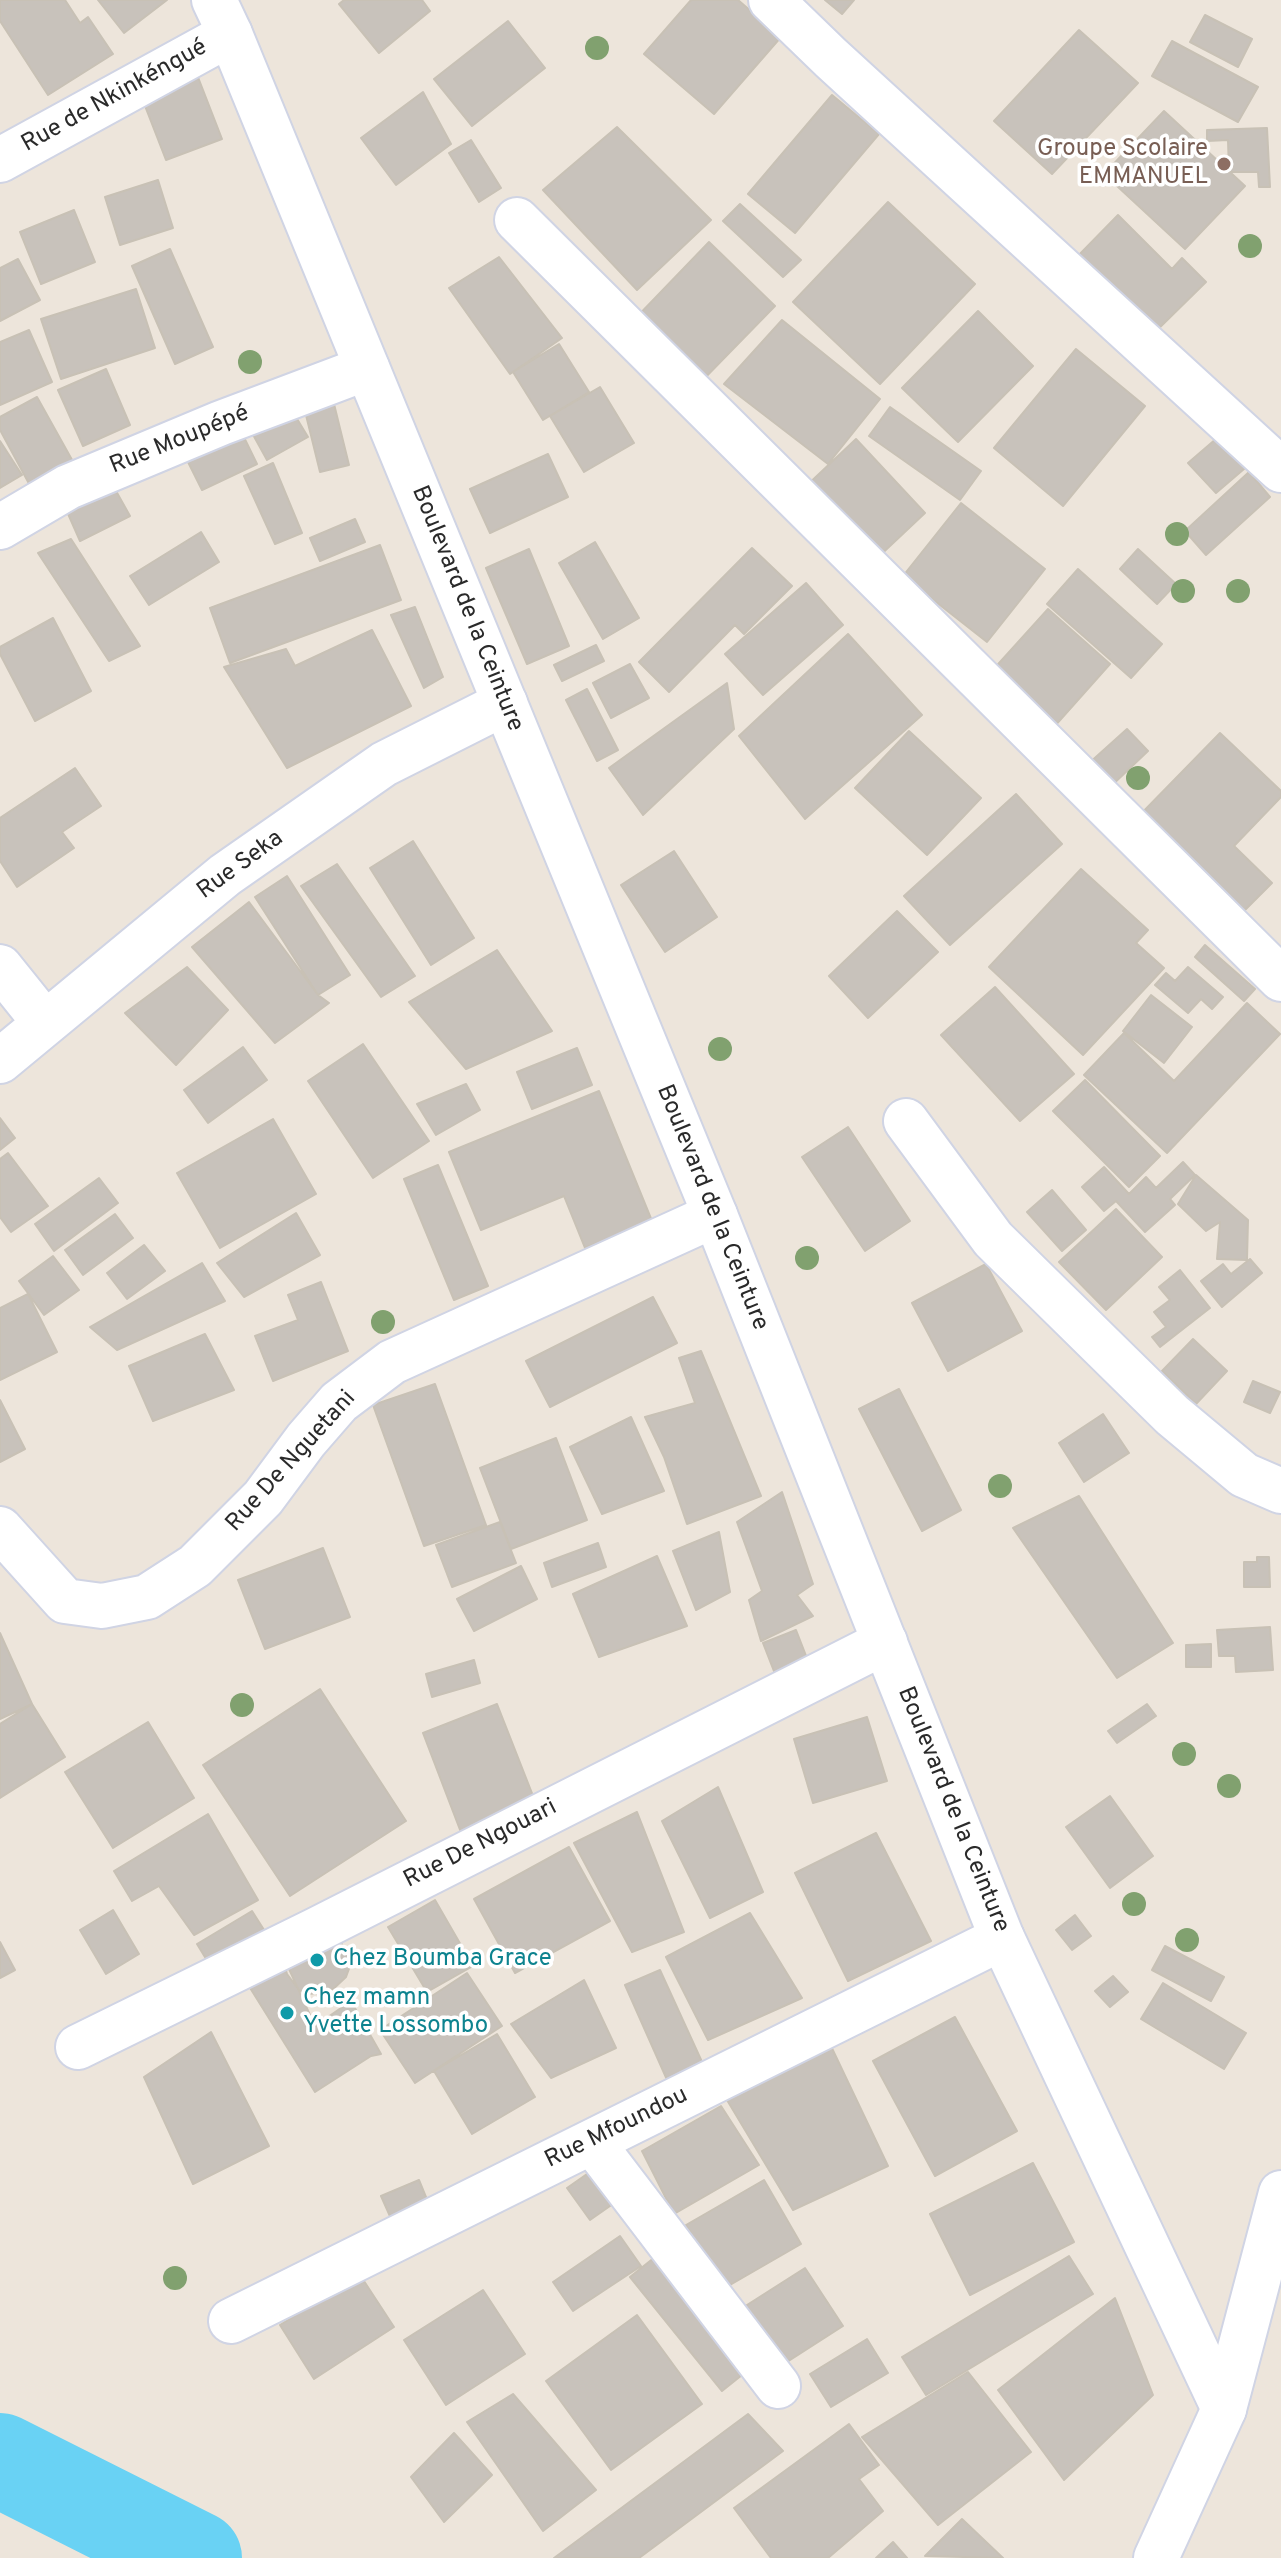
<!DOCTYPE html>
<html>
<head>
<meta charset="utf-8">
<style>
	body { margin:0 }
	canvas { display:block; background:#ede5db }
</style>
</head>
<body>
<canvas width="1281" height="2558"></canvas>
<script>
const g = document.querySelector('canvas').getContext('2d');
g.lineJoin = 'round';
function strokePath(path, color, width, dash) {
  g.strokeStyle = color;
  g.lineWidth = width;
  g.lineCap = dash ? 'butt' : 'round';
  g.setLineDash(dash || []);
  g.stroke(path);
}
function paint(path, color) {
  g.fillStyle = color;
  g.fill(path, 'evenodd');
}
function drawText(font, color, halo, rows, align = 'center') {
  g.font = font + ' Overpass,sans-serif';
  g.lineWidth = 7;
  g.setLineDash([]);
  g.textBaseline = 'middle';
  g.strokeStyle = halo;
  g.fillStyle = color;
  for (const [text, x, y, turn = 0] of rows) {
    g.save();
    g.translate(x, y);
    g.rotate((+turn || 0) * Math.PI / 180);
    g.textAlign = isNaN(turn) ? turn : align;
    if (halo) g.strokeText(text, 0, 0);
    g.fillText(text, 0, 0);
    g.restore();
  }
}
const river = new Path2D(`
	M0,2460L195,2558`);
const building = new Path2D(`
	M0,0H65L80,23L88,17L113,54L48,95L0,21Z
	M98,0H167L124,33Z
	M344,0H422L430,11L379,53L339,4Z
	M691,0H738L781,37L714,114L644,54Z
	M825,0H854L842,14Z
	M1205,15L1252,39L1238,67L1190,42Z
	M508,21L545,68L472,126L434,79Z
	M1079,30L1138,83L1052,174L994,121Z
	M1172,41L1258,87L1238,122L1152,76Z
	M196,72L222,139L166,160L140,93Z
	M423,92L451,144L396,185L361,138Z
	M832,95L879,134L795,233L748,194Z
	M1164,111L1245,186L1185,249L1104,174Z
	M617,127L711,220L637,290L543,190Z
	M1267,128L1270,187H1259L1258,172H1229L1228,140L1207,141V130Z
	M471,140L501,188L479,202L449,153Z
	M158,180L173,228L120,245L105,197Z
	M888,202L975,284L880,384L793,302Z
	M740,204L801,260L783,277L723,221Z
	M74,210L95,262L41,284L20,232Z
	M1118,215L1172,269L1182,258L1206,282L1150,337L1074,260Z
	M709,242L775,306L695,388L630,324Z
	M170,249L213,347L175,364L132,266Z
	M499,257L562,338L510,374L449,288Z
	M18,259L40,300L0,321V268Z
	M136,289L155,348L61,379L41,319Z
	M978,311L1033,366L958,442L902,388Z
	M782,320L880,399L828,464L724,384Z
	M29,330L52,382L0,405V342Z
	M559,344L589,392L543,420L513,372Z
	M1076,349L1145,406L1063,506L994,448Z
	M106,369L130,425L83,446L58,390Z
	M600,387L634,443L584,472L550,416Z
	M37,397L76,467L33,491L0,430V417Z
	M334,404L349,465L320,472L305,411Z
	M890,407L981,471L960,500L869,436Z
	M291,409L308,437L267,460L251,431Z
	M237,423L257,464L202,490L182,450Z
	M1224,432L1251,463L1216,493L1188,463Z
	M856,439L925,513L873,562L802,490Z
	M0,441L22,475L0,488Z
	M548,454L568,497L490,533L470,489Z
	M273,463L302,533L275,544L244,476Z
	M1249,472L1270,497L1206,555L1185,531Z
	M111,482L130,516L80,541L65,507Z
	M961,503L1045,569L987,642L903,576Z
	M355,519L365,542L320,561L310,538Z
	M201,532L219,562L149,605L130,576Z
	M71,539L140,646L109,661L38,553Z
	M595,542L639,618L603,639L559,563Z
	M380,545L401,600L230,663L210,608Z
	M752,548L792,586L744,634L735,625L669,692L639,662Z
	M529,549L569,646L527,664L486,568Z
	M1138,549L1176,584L1157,604L1120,569Z
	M1078,569L1162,644L1131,678L1047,604Z
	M806,583L843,625L763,695L725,654Z
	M415,607L443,677L424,688L391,615Z
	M1048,609L1110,664L1053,728L991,672Z
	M53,618L91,691L35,721L0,654V647Z
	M372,630L411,706L287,768L224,667L286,649L295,666Z
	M848,634L922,715L805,819L739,736Z
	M596,645L604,661L562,681L554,665Z
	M630,664L649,698L611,718L593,683Z
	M727,683L734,729L643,815L609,768Z
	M587,689L618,750L597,761L566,700Z
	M1127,729L1148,751L1109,788L1087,765Z
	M909,731L981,798L927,855L855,788Z
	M1220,733L1281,791V797L1234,846L1272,883L1236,919L1134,821Z
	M75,768L101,806L62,832L74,848L17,887L0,861V818Z
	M1016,794L1062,844L950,945L904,896Z
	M413,841L474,938L431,965L370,868Z
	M674,851L717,917L665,952L621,885Z
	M337,864L415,976L381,997L301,886Z
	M1081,869L1148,930L1136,943L1164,968L1083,1055L989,967Z
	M287,876L350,975L318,995L255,897Z
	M249,902L318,995L329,1003L275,1043L192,947Z
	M897,911L938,952L868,1018L829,976Z
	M1205,945L1255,989L1244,1001L1195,957Z
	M497,950L552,1031L466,1069L409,1002Z
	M187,967L228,1010L176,1065L125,1013Z
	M1188,967L1223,997L1212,1009L1201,999L1188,1013L1155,985L1166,973L1175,981Z
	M995,987L1074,1074L1020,1121L941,1035Z
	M1151,995L1192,1027L1164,1063L1123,1031Z
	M1247,1003L1280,1034L1167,1153L1084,1075L1124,1033L1174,1081Z
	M363,1044L429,1141L373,1178L308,1081Z
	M243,1047L267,1080L208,1123L184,1090Z
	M577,1048L592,1085L532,1109L517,1072Z
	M1085,1080L1160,1156L1129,1187L1053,1111Z
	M466,1084L480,1110L436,1135L417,1104Z
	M599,1091L652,1221L585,1248L564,1196L481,1230L449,1152Z
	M0,1118L15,1138L0,1150Z
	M273,1119L316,1194L220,1248L177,1173Z
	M848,1127L910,1221L865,1251L802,1157Z
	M8,1153L48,1206L11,1232L0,1217V1159Z
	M1183,1162L1195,1175L1170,1199L1175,1205L1145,1232L1116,1201L1104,1211L1082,1187L1104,1167L1129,1194L1146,1177L1156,1188Z
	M438,1165L488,1286L454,1300L404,1179Z
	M1196,1175L1248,1220L1247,1260L1217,1259L1220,1222L1206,1231L1178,1204Z
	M99,1178L118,1203L54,1251L35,1224Z
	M1052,1190L1086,1230L1062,1251L1027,1212Z
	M1116,1209L1162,1257L1106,1310L1059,1262Z
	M296,1213L320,1255L244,1297L217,1263Z
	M115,1214L133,1238L83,1275L65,1250Z
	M144,1245L165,1271L127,1299L107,1273Z
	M53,1256L79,1290L44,1315L19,1281Z
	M1250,1259L1262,1273L1222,1307L1201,1281L1223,1264L1231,1274Z
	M202,1263L225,1301L117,1350L90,1327Z
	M986,1264L1022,1331L948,1371L912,1303Z
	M1180,1270L1210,1308L1160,1347L1152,1337L1166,1327L1154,1312L1170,1300L1159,1287Z
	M321,1282L348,1351L273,1381L255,1336L298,1320L288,1295Z
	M28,1294L57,1352L0,1380V1308Z
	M653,1297L677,1343L550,1407L526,1361Z
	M205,1334L234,1390L153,1421L129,1366Z
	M1193,1339L1227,1371L1196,1404L1162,1371Z
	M701,1351L761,1496L687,1524L664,1457L645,1417L695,1403L679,1358Z
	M1253,1381L1280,1392L1270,1413L1244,1402Z
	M435,1384L486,1525L424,1546L373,1405Z
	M899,1389L961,1510L922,1531L859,1409Z
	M0,1400L25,1449L0,1462Z
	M1103,1414L1129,1453L1084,1482L1059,1443Z
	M631,1417L664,1491L602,1514L570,1447Z
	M556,1438L587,1520L511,1549L480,1468Z
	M782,1492L813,1584L797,1595L813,1616L761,1641L749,1600L762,1591L737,1522Z
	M1079,1496L1173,1643L1117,1678L1013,1528Z
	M500,1522L516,1563L452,1587L436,1545Z
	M719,1532L730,1592L696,1610L673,1551Z
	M598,1543L606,1567L552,1587L544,1563Z
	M323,1548L350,1617L265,1649L238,1580Z
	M657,1556L687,1626L599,1657L573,1594Z
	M1257,1557H1269L1270,1587H1244V1562H1257Z
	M521,1566L537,1599L474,1631L457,1599Z
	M1270,1627L1273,1670L1236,1672L1235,1656H1219L1217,1630Z
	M796,1630L810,1666L777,1679L763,1643Z
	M0,1633L32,1704L0,1719Z
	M1211,1644V1667H1186V1645Z
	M474,1660L480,1683L432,1697L426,1674Z
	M320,1689L406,1821L290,1896L203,1765Z
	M32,1704L65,1757L0,1798V1724Z
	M497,1704L537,1806L462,1835L423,1733Z
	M1147,1704L1156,1716L1117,1743L1108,1731Z
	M867,1717L887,1781L813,1803L794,1739Z
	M148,1722L194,1798L113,1848L65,1772Z
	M718,1787L763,1892L710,1918L662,1821Z
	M1110,1796L1153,1856L1110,1888L1066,1827Z
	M637,1812L684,1932L632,1952L574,1843Z
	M208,1814L258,1900L194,1935L159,1886L132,1901L114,1871Z
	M876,1833L931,1941L848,1981L795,1873Z
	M569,1847L610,1921L515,1973L474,1899Z
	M435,1900L473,1966L427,1992L388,1927Z
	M113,1910L139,1954L106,1974L80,1930Z
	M252,1911L266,1933L211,1967L197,1944Z
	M750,1913L802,1998L708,2040L666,1957Z
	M1075,1915L1091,1936L1072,1950L1056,1930Z
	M337,1936L349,1956L350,1966L346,1977L330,1992L308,1994L299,1990L287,1974L284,1964Z
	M0,1942L15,1970L0,1978Z
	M1165,1946L1224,1977L1211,2001L1152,1970Z
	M279,1947L315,2026L351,2001L381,2054L371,2056L315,2092L242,1975Z
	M660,1970L708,2075L672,2091L625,1985Z
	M467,1973L502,2026L415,2083L380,2030Z
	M1113,1976L1128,1992L1110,2007L1095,1991Z
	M584,1980L616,2048L551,2078L511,2024Z
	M1163,1983L1246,2033L1224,2069L1141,2019Z
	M955,2017L1017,2131L935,2176L873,2061Z
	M211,2032L269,2146L193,2184L144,2077Z
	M497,2034L535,2097L472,2134L434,2071Z
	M829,2042L888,2166L793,2210L727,2100Z
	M721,2106L759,2165L674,2214L642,2151Z
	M1033,2163L1074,2242L970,2295L930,2214Z
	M597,2167L620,2199L590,2220L567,2188Z
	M419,2180L430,2207L393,2223L381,2196Z
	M764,2180L801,2244L723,2289L686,2225Z
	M620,2236L641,2266L573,2311L553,2282Z
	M660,2253L752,2367L722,2391L630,2277Z
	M1069,2256L1093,2294L926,2395L902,2357Z
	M805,2268L843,2326L773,2371L736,2312Z
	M360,2275L394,2327L314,2379L280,2325Z
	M483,2290L525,2354L446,2405L404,2340Z
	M1115,2298L1153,2395L1064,2480L998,2390Z
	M637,2315L702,2404L611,2470L546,2381Z
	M867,2339L888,2373L831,2407L810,2374Z
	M968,2372L1031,2452L938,2525L862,2437Z
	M513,2394L596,2490L543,2531L467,2422Z
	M748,2414L783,2451L639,2558H554Z
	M849,2424L879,2465L859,2479L883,2511L828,2558H771L734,2508Z
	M454,2433L492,2475L444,2522L411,2477Z
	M962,2519L1003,2558L925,2556Z
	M893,2542L907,2558H876Z`);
const minor = new Path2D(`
	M771,0L831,58L1281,470
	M0,160L230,34
	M517,220L1281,979
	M0,527L68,487L221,423L367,368
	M0,967L45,1023
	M0,1061L225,875L384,764L505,703
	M906,1121L993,1239L1172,1415L1244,1475L1281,1491
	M0,1529L65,1601L102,1606L147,1597L195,1566L263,1498L306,1440L339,1402L392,1362L715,1215
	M78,2047L316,1930L885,1642
	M592,2142L778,2386
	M231,2321L1002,1938`);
const tertiary = new Path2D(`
	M214,0L230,34L715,1215L1002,1938L1224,2409`);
const secondary = new Path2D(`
	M1156,2558L1224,2409L1281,2193`);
const trees = [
	[597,48],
	[1250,246],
	[250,362],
	[1177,534],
	[1183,591],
	[1238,591],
	[1138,778],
	[720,1049],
	[807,1258],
	[383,1322],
	[1000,1486],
	[242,1705],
	[1184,1754],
	[1229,1786],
	[1134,1904],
	[1187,1940],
	[175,2278]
];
const markers = [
	[1224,164,8,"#8d6e63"],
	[317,1960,8,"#0f9aa8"],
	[287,2013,8,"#0f9aa8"]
];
const streetNames = [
	["Rue de Nkinkéngué",115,97,-29],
	["Rue Moupépé",180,441,-22],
	["Boulevard de la Ceinture",466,609,68],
	["Rue Seka",241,866,-36],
	["Boulevard de la Ceinture",711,1208,68],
	["Rue De Nguetani",292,1462,-48],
	["Boulevard de la Ceinture",952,1810,68],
	["Rue De Ngouari",481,1845,-27],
	["Rue Mfoundou",617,2129,-26]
];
const educationNames = [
	["Groupe Scolaire",1208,150],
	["EMMANUEL",1208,178]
];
const cultureNames = [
	["Chez Boumba Grace",333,1960],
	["Chez mamn",303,1999],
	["Yvette Lossombo",303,2027]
];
strokePath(river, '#69d2f4', 94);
paint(building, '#c8c2bb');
strokePath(building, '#c8c1b5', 2);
strokePath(minor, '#d0d4e4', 48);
strokePath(tertiary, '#d0d4e4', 48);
strokePath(secondary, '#d0d4e4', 48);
strokePath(minor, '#fff', 44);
strokePath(tertiary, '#fff', 44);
strokePath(secondary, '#fff', 44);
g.fillStyle = '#81a16f';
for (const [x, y] of trees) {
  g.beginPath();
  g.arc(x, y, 12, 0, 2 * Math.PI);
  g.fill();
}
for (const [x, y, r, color] of markers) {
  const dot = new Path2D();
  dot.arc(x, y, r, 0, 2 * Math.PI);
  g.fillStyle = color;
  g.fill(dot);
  strokePath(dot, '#fff', 3);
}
drawText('24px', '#2a2a2a', '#fff', streetNames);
drawText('24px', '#785e54', '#fff', educationNames, 'right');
drawText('24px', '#0d838f', '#fff', cultureNames, 'left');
</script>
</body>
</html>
